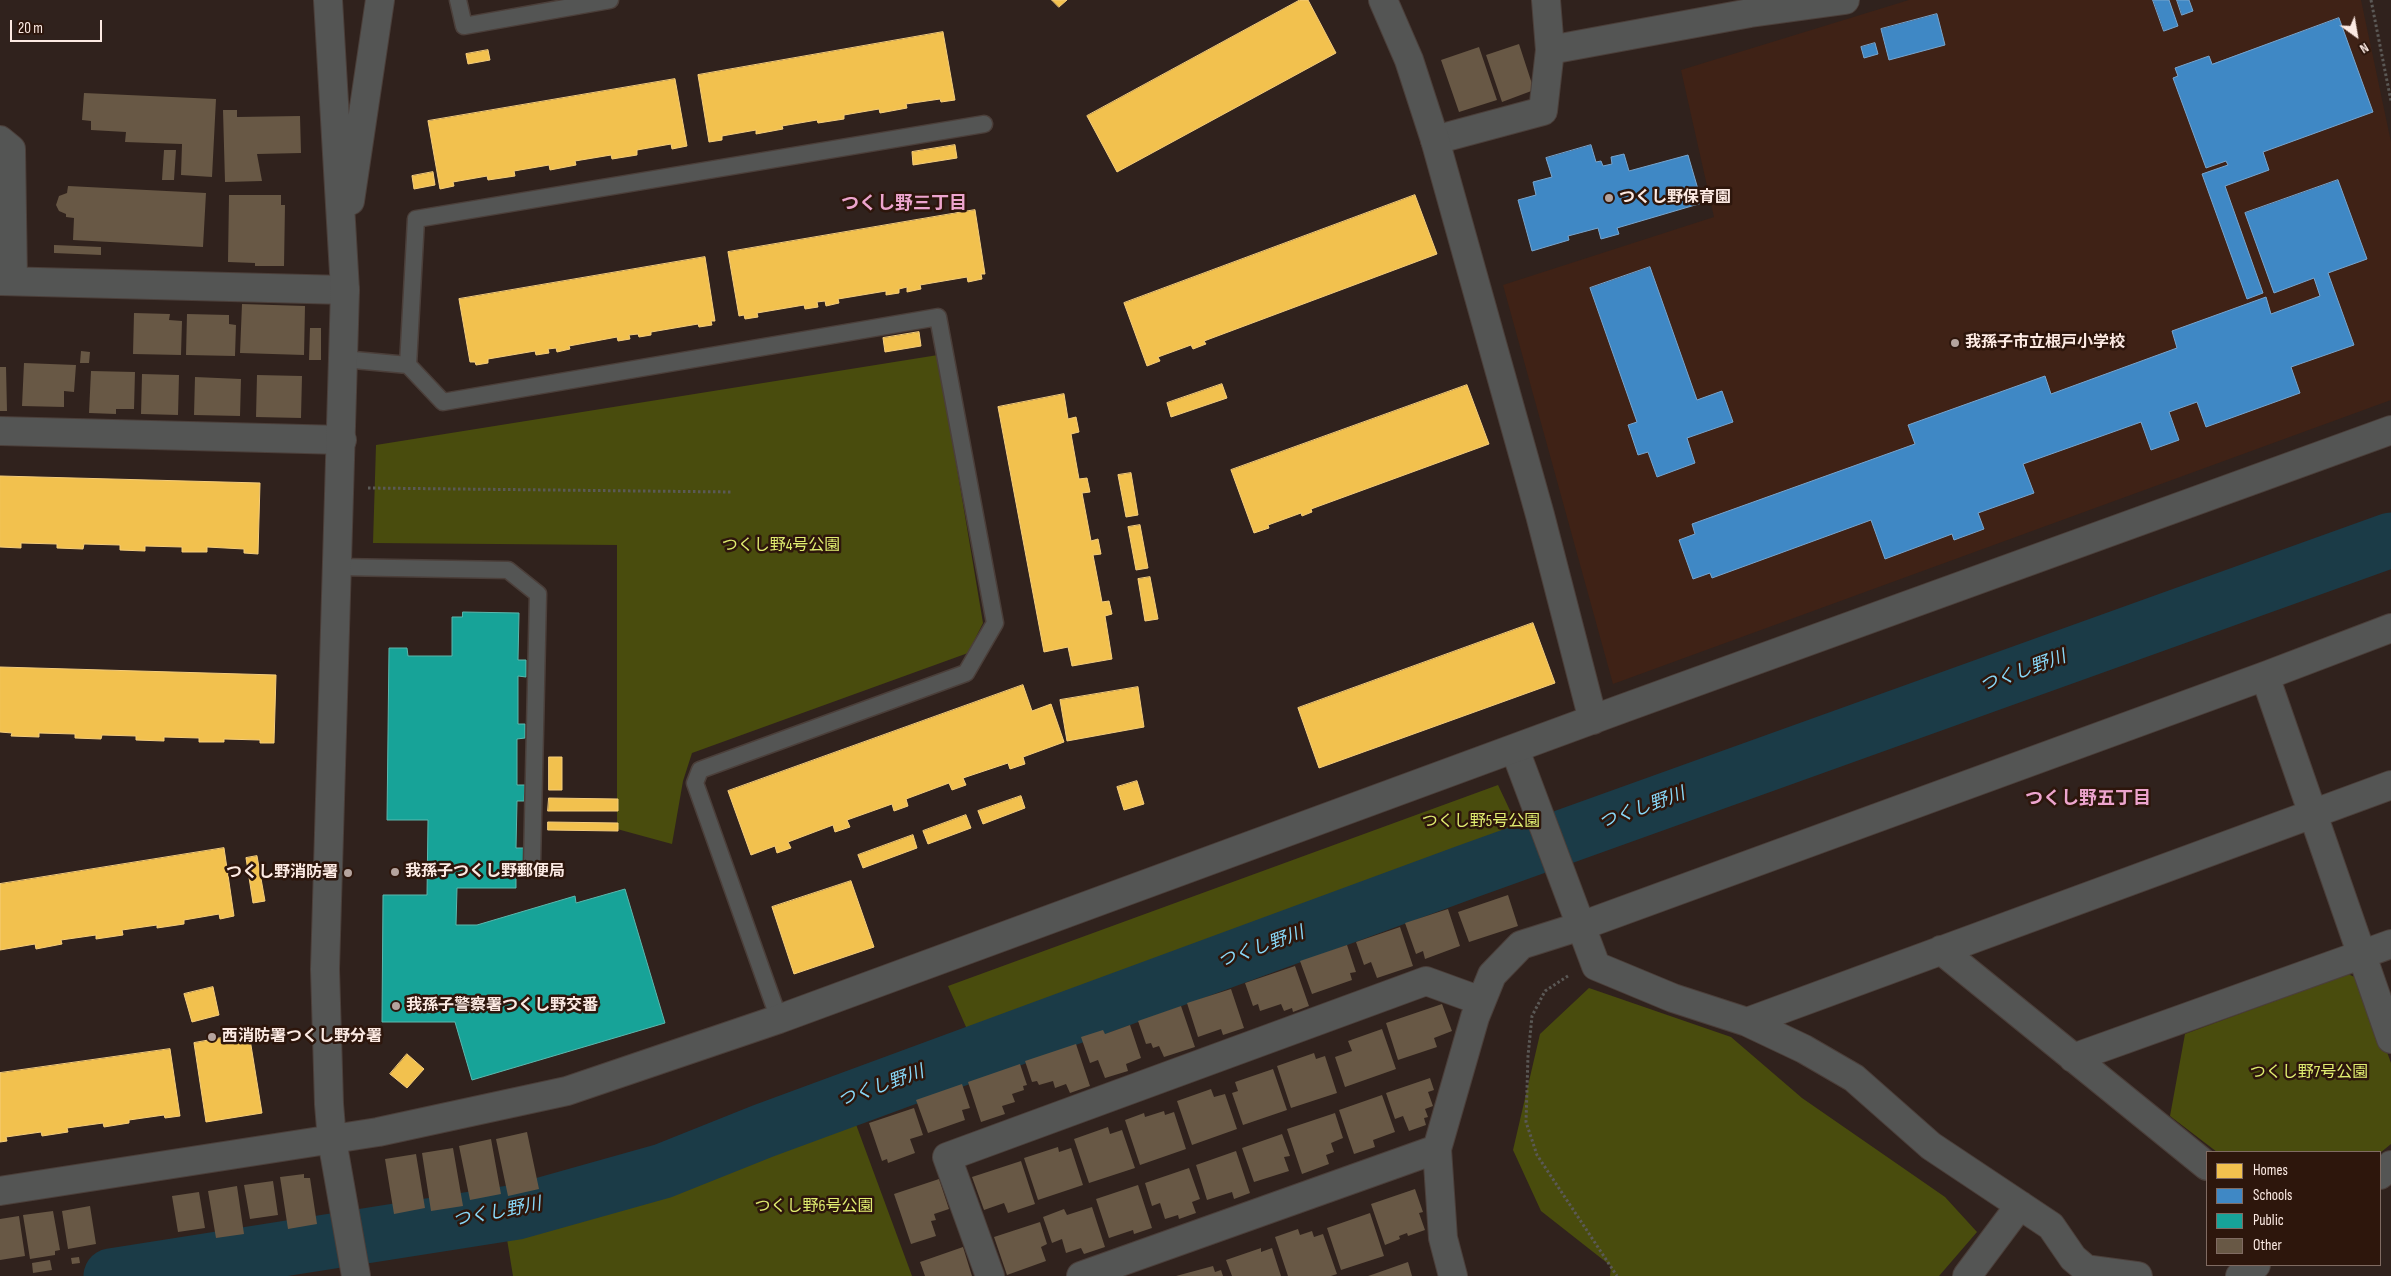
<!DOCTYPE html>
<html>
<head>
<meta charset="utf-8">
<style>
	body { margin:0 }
	#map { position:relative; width:2391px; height:1276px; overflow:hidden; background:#30221d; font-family:"Sofia Sans Condensed",sans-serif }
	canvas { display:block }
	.legend { position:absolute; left:2206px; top:1151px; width:175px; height:115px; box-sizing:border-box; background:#2d160c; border:1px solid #806b62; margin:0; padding:6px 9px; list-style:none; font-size:15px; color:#fceae3 }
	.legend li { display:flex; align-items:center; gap:10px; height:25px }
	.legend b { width:25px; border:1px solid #806b62 }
	.north { position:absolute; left:2331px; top:10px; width:50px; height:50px; -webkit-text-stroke:4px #2d160c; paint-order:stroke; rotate:148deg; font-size:14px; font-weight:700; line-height:20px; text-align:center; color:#fceae3 }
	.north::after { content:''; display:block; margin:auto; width:18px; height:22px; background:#fceae3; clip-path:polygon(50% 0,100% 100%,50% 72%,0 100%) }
	.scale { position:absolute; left:10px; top:20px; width:92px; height:22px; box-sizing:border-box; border:2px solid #fceae3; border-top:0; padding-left:6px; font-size:15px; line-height:18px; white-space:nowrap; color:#fceae3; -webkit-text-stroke:4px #2d160c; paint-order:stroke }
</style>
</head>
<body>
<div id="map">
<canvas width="2391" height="1276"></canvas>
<ul class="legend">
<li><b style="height:14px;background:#f2c14e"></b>Homes</li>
<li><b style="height:14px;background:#3f88c5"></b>Schools</li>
<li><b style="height:14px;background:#17a398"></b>Public</li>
<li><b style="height:14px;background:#685845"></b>Other</li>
</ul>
<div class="north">N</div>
<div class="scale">20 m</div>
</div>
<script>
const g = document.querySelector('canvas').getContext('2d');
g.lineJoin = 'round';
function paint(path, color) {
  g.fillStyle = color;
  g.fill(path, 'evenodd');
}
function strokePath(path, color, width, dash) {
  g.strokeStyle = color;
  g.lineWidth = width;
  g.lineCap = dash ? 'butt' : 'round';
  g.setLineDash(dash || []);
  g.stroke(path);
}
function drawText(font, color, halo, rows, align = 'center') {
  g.font = font + ' "Sofia Sans Condensed","Noto Sans JP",sans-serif';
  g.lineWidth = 5;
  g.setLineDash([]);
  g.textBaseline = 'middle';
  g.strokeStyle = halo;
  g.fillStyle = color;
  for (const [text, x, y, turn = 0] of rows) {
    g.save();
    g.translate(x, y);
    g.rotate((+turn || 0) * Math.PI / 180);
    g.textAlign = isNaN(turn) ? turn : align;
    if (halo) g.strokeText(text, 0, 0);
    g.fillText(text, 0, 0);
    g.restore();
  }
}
const built = new Path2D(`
	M1909,0H2361L2391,142V400L1613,684L1503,285L1714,217L1681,70Z`);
const green = new Path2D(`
	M938,355L983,623L968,653L692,753L683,781L672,844L617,829V545L373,543L376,445Z
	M1498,785L1523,838L970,1036L948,986Z
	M2348,974L2361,980L2391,1063V1144L2380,1153L2217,1152L2170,1116L2185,1034Z
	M1589,988L1731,1037L1802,1098L1945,1197L1977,1232L1939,1276H1610L1611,1266L1541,1211L1513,1150L1540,1034Z
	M854,1119L912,1276H513L505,1227L714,1171Z`);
const homes = new Path2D(`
	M1052,0H1067L1059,7Z
	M1300,0H1308L1336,53L1117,172L1087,116Z
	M943,32L955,100L941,102L940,99L906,104L907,108L880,113L879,109L844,115V119L818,123L817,120L782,126L783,129L756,134V130L722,136V140L709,142L698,75Z
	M488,50L490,60L468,64L466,54Z
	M675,79L687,146L672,149L671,144L637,150V155L612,159L611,155L575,161L576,165L550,170L549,165L514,171L515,176L488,180L487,176L453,182L454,186L440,189L428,121Z
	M955,145L957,158L913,165L912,152Z
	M433,172L435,185L414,189L412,176Z
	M1415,195L1437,254L1204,341L1206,344L1193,349L1191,345L1158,357L1160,361L1147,366L1124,303Z
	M975,210L985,274H981L982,279L968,282L967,277L920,285L921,289L907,292V287L899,289V293L886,295V291L838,299L839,303L826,306L825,301L817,302L818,307L805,309L804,305L757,313L758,317L745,319L744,315L739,316L728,252Z
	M705,257L715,321H711L712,325L699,327L698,324L651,332V335L639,337L638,334L629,335L630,339L618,341L617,337L569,346L570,349L557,352L556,348L548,349L549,353L536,355L535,351L488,359V363L476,365L475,362H470L459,299Z
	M919,332L921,346L885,352L883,338Z
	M1222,384L1227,398L1171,417L1167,403Z
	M1467,385L1489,444L1311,509L1312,512L1302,516L1301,513L1268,525L1269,528L1254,533L1231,470Z
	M1064,394L1068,419L1076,417L1079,432L1071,434L1079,479L1087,478L1090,492L1082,493L1091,541L1098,539L1101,554L1093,555L1102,602L1109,601L1112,614L1105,616L1112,659L1072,666L1068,647L1044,652L998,407Z
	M1131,473L1138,515L1126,517L1118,475Z
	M0,476L260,483L258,554L244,553V549L207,547V552H182V547L145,546V551L120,550V545L84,544L83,549L57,548V544L21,543V548L0,547Z
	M1140,525L1148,568L1136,570L1128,527Z
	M1150,577L1158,619L1145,621L1138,579Z
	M1533,623L1555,683L1319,768L1298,708Z
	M0,667L276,675L274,743H260V740L224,739V742H199V738L164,737V741L136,740V736L102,735L101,739L75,738V734L39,733V737L11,736L12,733L0,732Z
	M1023,685L1032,711L1051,704L1064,742L1023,757L1025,764L1010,769L1008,763L963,778L966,785L952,790L949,783L906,799L908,806L894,811L892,804L847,820L850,827L835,832L833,825L788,842L791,848L777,853L775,846L751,855L728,791Z
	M1138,687L1144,727L1067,741L1060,700Z
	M549,757H562V790H549Z
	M1137,781L1144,804L1124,810L1117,787Z
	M1021,796L1025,808L983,824L978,811Z
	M549,798L618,799V811H548Z
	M966,815L971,828L928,844L923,831Z
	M548,822L618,823V831L548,830Z
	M913,835L917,848L863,868L858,855Z
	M224,848L234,916L220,919L219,914L184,920V924L157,928V925L122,930L123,935L96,939V935L61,940L62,944L36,949L35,944L0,950V884Z
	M257,856L265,901L253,903L246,858Z
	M851,881L874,947L794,974L772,907Z
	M213,987L219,1015L192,1022L184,994Z
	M249,1033L262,1113L206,1122L194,1043Z
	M170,1049L180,1116L165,1118L164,1115L129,1120V1123L104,1127L103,1123L67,1128L68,1132L42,1136L41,1132L6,1137L7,1141L0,1142V1073Z
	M407,1054L424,1069L407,1088L390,1074Z`);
const schools = new Path2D(`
	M2153,0H2169L2178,26L2164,31Z
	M2177,0H2189L2193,11L2182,15Z
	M1937,14L1945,45L1889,60L1881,29Z
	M2339,18L2373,112L2263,152L2269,170L2225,186L2263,293L2247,299L2202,174L2228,165L2226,161L2206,168L2173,78L2178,76L2175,68L2209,56L2212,64Z
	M1875,43L1878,54L1864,58L1861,47Z
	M1591,145L1596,162L1601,161L1603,166L1612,164L1611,157L1624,154L1629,171L1688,155L1702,203L1617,228L1619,234L1601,239L1598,228L1568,236L1569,240L1532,251L1518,200L1536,195L1533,182L1552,177L1546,158Z
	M2338,180L2367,259L2328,273L2354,345L2291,367L2300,393L2206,427L2197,402L2169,412L2179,440L2151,450L2141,422L2023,464L2034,493L1978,513L1984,529L1954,540L1952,534L1885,559L1871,520L1712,578L1710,573L1693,579L1679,540L1695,534L1692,524L1915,444L1908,425L2045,376L2051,394L2177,348L2172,331L2266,297L2271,314L2320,296L2314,278L2274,293L2245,213Z
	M1650,267L1697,400L1722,391L1733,422L1687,438L1695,463L1657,477L1648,452L1638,455L1628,425L1637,422L1590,288Z`);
const public = new Path2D(`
	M463,612L519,613L518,660H526V677L518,676V724H525V738L517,739V785H525L524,801H517L516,848H524V861H516V888H457L456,925H477L575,896L576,903L625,889L665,1023L472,1080L455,1022H382L383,895H427L428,820H387L389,648H407L408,656H452V617H462Z`);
const river = new Path2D(`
	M111,1276L517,1212L663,1171L763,1131L1466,872L2391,540`);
const building = new Path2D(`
	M1519,44L1534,90L1502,102L1486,55Z
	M1479,47L1497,100L1459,112L1441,60Z
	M84,93L216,99L212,177L181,175L182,144L125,142L126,132L91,130V121L82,120Z
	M223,110H237V117L300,116L301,153L257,154L262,181L225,182Z
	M164,150H176L174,180H162Z
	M68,186L206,193L203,247L73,240L74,218L66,217V214L59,211L56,205L59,196L67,193Z
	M229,195H281V205H285L284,266H255V263L228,262Z
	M54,245L101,247V255L54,253Z
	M242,304L305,306L304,355L240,353Z
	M134,313L170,314L169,320L182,321L181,355L133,354Z
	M187,314L229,315V324L236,325L235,356L186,355Z
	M310,328H321V360H309Z
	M81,351L90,352L89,363H80Z
	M24,363L76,365L74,392L64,391V407L22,406Z
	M0,367H6L7,411H0Z
	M91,371L135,372L134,409H116V414L89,413Z
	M142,374L179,375L178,415L141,414Z
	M257,375L302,376L301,418L256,417Z
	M195,377L241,379L240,416L194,415Z
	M1508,895L1518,926L1469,942L1458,912Z
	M1448,909L1460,946L1425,959L1423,951L1416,954L1405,923Z
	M1400,927L1413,966L1377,978L1371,962L1364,965L1356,942Z
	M1347,945L1356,972L1350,973L1352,980L1312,994L1300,961Z
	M1295,966L1309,1006L1293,1012L1292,1008L1284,1011L1281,1004L1260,1011L1258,1004L1253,1006L1245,983Z
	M1231,989L1244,1028L1223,1035L1221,1029L1198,1037L1187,1003Z
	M1442,1004L1452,1031L1434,1038L1437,1047L1398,1060L1386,1023Z
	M1181,1006L1195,1047L1164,1057L1159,1046L1153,1048L1151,1043L1146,1044L1138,1021Z
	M1130,1025L1141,1058L1126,1064L1128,1071L1105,1078L1098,1060L1090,1063L1081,1037L1103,1030L1105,1034Z
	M1382,1029L1396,1069L1345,1087L1335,1057L1352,1051L1348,1041Z
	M1076,1044L1090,1086L1070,1093L1066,1084L1055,1088L1053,1081L1039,1085L1037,1081L1032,1082L1025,1061Z
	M1314,1053L1316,1059L1325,1056L1337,1093L1291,1108L1277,1066Z
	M1020,1064L1027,1085L1023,1086L1024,1090L1012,1094L1015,1102L1002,1106L1005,1114L981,1122L968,1082Z
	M1273,1069L1287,1110L1243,1125L1232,1093L1238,1091L1235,1082Z
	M1430,1078L1434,1090L1428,1092L1433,1106L1425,1109L1428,1117L1424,1118L1426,1125L1409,1131L1403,1116L1395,1119L1386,1093Z
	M962,1084L970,1108L962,1110L965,1120L928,1133L916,1100Z
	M1211,1089L1214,1097L1225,1094L1237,1129L1192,1145L1177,1101Z
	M1382,1095L1395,1132L1373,1140L1375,1147L1354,1154L1339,1110Z
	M914,1108L923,1135L910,1139L915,1153L888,1163L887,1159L882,1161L869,1123Z
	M1164,1111L1165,1115L1174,1112L1186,1149L1140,1165L1125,1120L1144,1113L1145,1117Z
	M1335,1113L1343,1138L1331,1143L1334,1152L1326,1155L1329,1164L1302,1174L1287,1129Z
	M1108,1127L1110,1134L1122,1130L1135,1168L1089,1183L1074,1139Z
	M527,1132L539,1189L508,1196L496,1139Z
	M1282,1134L1290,1156L1284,1157L1289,1171L1254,1182L1242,1148Z
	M491,1139L501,1194L470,1200L459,1146Z
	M1058,1147L1059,1152L1071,1148L1083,1185L1038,1200L1024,1158Z
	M453,1148L463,1206L431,1211L422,1153Z
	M1236,1151L1250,1193L1234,1199L1232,1192L1207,1200L1196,1165Z
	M416,1154L425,1208L394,1214L385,1159Z
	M1021,1161L1035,1204L1008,1213L1004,1203L984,1210L972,1177Z
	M1189,1168L1200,1199L1192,1202L1196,1213L1179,1219L1178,1215L1165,1219L1160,1203L1152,1206L1145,1183Z
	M304,1174V1178H310L317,1224L288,1229L280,1177Z
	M939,1179L949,1209L934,1214L936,1220L931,1221L936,1236L911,1244L894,1194Z
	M273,1181L278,1215L250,1219L244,1185Z
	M1138,1185L1152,1228L1134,1234L1133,1230L1109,1238L1096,1199Z
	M237,1186L244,1234L216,1238L208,1191Z
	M1415,1189L1423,1212L1419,1213L1425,1230L1408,1236L1407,1233L1399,1236L1400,1239L1385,1245L1371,1204Z
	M199,1192L205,1228L178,1232L172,1196Z
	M90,1206L96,1244L68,1249L62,1211Z
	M1092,1207L1105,1247L1084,1254L1081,1248L1066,1253L1062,1239L1052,1243L1043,1217L1064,1209L1067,1215Z
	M53,1211L60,1250L55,1251V1255L30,1259L23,1215Z
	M1370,1213L1384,1256L1341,1270L1327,1228Z
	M19,1216L25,1256L0,1260V1219Z
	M1040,1222L1047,1244L1041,1247L1046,1261L1007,1275L994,1237Z
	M1298,1229L1300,1235L1312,1231L1314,1237L1323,1234L1337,1274L1331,1276H1288L1275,1237Z
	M963,1247L972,1276H925L920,1262Z
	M1261,1248V1252L1272,1248L1281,1276H1232L1226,1260Z
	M79,1257L80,1263L72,1264L71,1258Z
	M50,1260L52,1270L33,1273L32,1263Z
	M1408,1262L1412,1276H1368L1374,1274Z
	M1213,1266L1215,1272L1221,1270L1223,1276H1176Z`);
const path = new Path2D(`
	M2371,0L2391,101
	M368,488L732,492
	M1568,976L1545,991L1532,1016L1528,1056L1526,1122L1537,1155L1617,1276`);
const service = new Path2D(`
	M458,0L464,26L610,0
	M343,359L408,365L443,402L938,317L995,623L966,673L700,770L695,783L779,1019
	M408,365L416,219L984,124
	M338,567L508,570L538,594L532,864`);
const minor = new Path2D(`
	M1550,50L1750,13L1845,0
	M0,140L11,149L13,280
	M1435,140L1543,111L1550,50L1546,0
	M0,281L345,290
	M0,431L342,440
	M2265,676L2391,1039
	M1515,750L1596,966L1673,998L1747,1022L1804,1049L1854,1078L1931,1146L2051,1226L2073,1258L2086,1269L2138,1276
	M1941,950L2207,1166
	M1747,1022L2391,785
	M2073,1058L2391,944
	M2380,1175L2391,1165
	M990,1276L947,1157L1426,981L1481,1001
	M1081,1276L1437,1149
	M1453,1276L1443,1238L1437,1149L1475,1017L1492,975L1521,945L1581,926L2265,676L2391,628
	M1967,1276L2020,1205
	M2240,1276L2256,1265`);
const tertiary = new Path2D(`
	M328,0L345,290L325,969L329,1104L332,1140L356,1276
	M1383,0L1409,60L1435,140L1540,515L1593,720
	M350,201L380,0
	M0,1191L378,1132L567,1091L779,1019L1624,708L2391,430`);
const markers = [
	[1609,198,5,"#b5a49e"],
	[1955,343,5,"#b5a49e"],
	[395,872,5,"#b5a49e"],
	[348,873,5,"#b5a49e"],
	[396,1006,5,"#b5a49e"],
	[212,1037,5,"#b5a49e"]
];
const poiNames = [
	["つくし野保育園",1619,198],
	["我孫子市立根戸小学校",1965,343],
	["我孫子つくし野郵便局",405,872],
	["つくし野消防署",338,873,"right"],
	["我孫子警察署つくし野交番",406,1006],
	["西消防署つくし野分署",222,1037]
];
const parkNames = [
	["つくし野4号公園",781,546],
	["つくし野5号公園",1481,822],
	["つくし野7号公園",2309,1073],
	["つくし野6号公園",814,1207]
];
const neighbourhoodNames = [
	["つくし野三丁目",904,204],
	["つくし野五丁目",2088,799]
];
const waterNames = [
	["つくし野川",2023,672,-20],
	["つくし野川",1642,809,-20],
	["つくし野川",1261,948,-20],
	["つくし野川",881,1087,-20],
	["つくし野川",497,1213,-11]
];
paint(built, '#3f2216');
paint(green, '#494c0d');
paint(homes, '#f2c14e');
strokePath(homes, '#f5cd7b', 1);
paint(schools, '#3f88c5');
strokePath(schools, '#78a5ce', 1);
paint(public, '#17a398');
strokePath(public, '#5cb8ae', 1);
strokePath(river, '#1b3b47', 55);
paint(building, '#685845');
strokePath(service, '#4b3f3a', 19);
strokePath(minor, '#4b3f3a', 30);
strokePath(tertiary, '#4b3f3a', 30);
strokePath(path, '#5b5956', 3, [2.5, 2.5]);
strokePath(service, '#545554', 16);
strokePath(minor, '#545554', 28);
strokePath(tertiary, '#545554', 28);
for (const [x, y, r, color] of markers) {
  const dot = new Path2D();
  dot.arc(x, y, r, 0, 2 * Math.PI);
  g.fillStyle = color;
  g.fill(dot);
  strokePath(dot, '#2d160c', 2);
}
drawText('bold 16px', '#fceae3', '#2d160c', poiNames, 'left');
drawText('16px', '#e1ee70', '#2d160c', parkNames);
drawText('bold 18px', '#eda5ce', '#2d160c', neighbourhoodNames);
drawText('italic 18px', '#88d8f8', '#2d160c', waterNames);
</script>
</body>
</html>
